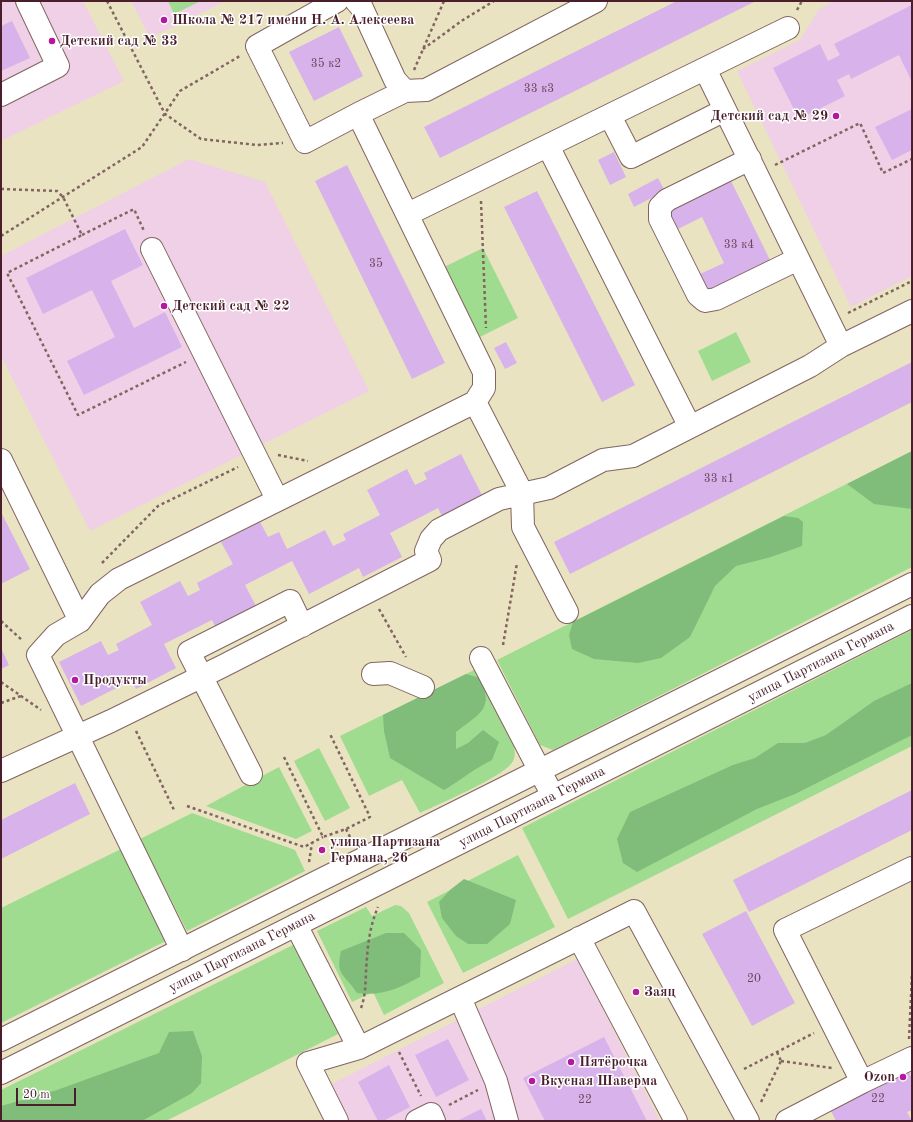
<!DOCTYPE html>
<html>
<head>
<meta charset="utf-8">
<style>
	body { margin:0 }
	#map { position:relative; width:913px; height:1122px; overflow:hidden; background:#e9e3c2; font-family:"Old Standard TT",serif }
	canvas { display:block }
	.frame { position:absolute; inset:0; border:2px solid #4a1f2b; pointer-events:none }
	.scale { position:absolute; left:16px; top:1088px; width:60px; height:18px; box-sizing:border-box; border:2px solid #4a1f2b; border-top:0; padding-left:5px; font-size:12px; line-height:14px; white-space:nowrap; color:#4a1f2b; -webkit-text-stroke:3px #fff; paint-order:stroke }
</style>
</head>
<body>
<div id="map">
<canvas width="913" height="1122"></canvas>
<div class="frame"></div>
<div class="scale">20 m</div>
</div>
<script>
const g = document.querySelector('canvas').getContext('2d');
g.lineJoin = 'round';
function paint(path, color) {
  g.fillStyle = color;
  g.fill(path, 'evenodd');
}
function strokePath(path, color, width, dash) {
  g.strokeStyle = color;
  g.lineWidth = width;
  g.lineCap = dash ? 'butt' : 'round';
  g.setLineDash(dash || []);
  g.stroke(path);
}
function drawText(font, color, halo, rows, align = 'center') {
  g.font = font + ' "Old Standard TT",serif';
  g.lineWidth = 3;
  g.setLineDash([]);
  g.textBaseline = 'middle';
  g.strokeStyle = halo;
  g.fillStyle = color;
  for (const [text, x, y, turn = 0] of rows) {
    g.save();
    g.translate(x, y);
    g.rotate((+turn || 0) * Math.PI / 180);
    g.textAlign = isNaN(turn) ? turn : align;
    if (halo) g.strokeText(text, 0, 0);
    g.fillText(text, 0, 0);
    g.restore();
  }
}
const built = new Path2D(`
	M1,1H83L124,81L1,141Z
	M131,1H226L150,38Z
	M834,1H912V276L851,307L737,71L800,40L819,9Z
	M189,159L265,182L369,391L90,531L1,356V256Z
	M577,959L660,1121H331L316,1092Z`);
const green = new Path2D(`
	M168,1H201L174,14Z
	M483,248L518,318L480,337L444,267Z
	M736,332L751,362L712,381L698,351Z
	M912,451V567L553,750L540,745L497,660Z
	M912,630V746L568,919L522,828Z
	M476,669L514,746C515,753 516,758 511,764C500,778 439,804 420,813L402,780L369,796L340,736Z
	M319,748L350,808L325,821L294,761Z
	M279,767L312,831L296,839L206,806Z
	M192,813L295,850L305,871L187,931L140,839Z
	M121,849L168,940L1,1023V908Z
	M518,855L555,927L463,973L427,902Z
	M395,905L401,906L409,913L444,983L384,1015L373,992L352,1002L317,931L366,907L372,916Z
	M295,944L340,1033L166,1121H1V1090Z`);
const forest = new Path2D(`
	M912,451V509L874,504L847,484Z
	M784,516L798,518L803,522L802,546L771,557L736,566L715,586L690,637L661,658L638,663L594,659L572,649L569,635L573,622Z
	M466,674L480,678C495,709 479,714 456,732V749L468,743L483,730L499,742L492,760C475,768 461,780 444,790L390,758L384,731L383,715Z
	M912,683V735L795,794L757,809L637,872L623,863L617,839L630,812L733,765L755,758L778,743H805L826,735L874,701Z
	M464,879L516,900L510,924L487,944H468L456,936L442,918L439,902L450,890Z
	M386,933H404L421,950L420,977C397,989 383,996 357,993C345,974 335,976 341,951Z
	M193,1031L202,1056L201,1083L192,1093L142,1121H1V1106L57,1090L159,1053L169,1032Z`);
const building = new Path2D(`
	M677,1H756L440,158L424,127Z
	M912,5V82L899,55L851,79L849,74L837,80L845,96L799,119L773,68L820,44L828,61L840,55L834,44Z
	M12,21L30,58L1,71V26Z
	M339,27L363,76L314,101L289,52Z
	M912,109V150L892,160L875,127Z
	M614,152L626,177L610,185L598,160Z
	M347,165L445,363L412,379L315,181Z
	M658,178L665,191L634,207L628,194Z
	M731,181L771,262L709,292L700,274L724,263L702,217L678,229L669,211Z
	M537,191L635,385L602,402L504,207Z
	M125,229L143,265L111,281L134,328L165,312L182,347L84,395L67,361L115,337L92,290L43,314L26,278Z
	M506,342L517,363L505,369L494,348Z
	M912,362V402L570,574L554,542Z
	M461,454L483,497L443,518L438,508L390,533L402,557L363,577L359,568L309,594L292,561L245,585L257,608L216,628L212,620L164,644L176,668L136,689L132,680L81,706L59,662L101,641L108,655L119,650L116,644L152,625L140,602L180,581L188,596L200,590L197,583L233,564L221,542L260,522L268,537L279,532L287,549L325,530L333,546L346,540L343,534L380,515L367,490L407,469L415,485L427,479L424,473Z
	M1,512L30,569L1,584Z
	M1,648L9,665L1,669Z
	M75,783L90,814L1,859V820Z
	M912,790V830L749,912L733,880Z
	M746,911L795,1003L752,1026L702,934Z
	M604,1037L647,1121H545L523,1078Z
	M448,1039L469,1080L436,1097L415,1055Z
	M389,1065L410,1107L383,1121H378L358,1082Z
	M906,1067L912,1078V1110L907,1112L912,1121H836L829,1107Z
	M481,1109L487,1121H457Z`);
const path = new Path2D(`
	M107,1L165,114L201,139L257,145L283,143
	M797,10L802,1
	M423,49L463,20L494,1
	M414,70L444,1
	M775,165L860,123L883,173L912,159
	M1,189L57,191L63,197L82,235L7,273L78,415L186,362
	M481,201L486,328
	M82,235L134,209L144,231
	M1,236L142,147L180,91L240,56
	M848,313L912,281
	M278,455L308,461
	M102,563L158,506L238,467
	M379,609L406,657
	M1,621L23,641
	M503,645L517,563
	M1,682L41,710
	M1,703L21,696
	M136,731L175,812
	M284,757L323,837L346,829L370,817L330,734
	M187,806L304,847L323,837
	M346,829L352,841
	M309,862L312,843
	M361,1008C367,992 365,975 367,958C368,941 371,923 378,907
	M909,1039L912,974
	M399,1052L421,1096
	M777,1052L781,1061
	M781,1061L832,1068
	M744,1069L814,1033
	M761,1102L781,1061
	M449,1105L478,1090`);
const minor = new Path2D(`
	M337,1L257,46L305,142L358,114
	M356,1L362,8L395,80L405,91L426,90L596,1
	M705,69L841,346
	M1,95L58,66L27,1
	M610,116L631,157L725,110
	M548,146L690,427
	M750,159L667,200L660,207V219L698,295L705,301L716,299L798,259
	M408,214L788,28
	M152,249L277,499
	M475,402L522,493L523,527L567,612
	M1,460L80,621
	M481,658L553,796
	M373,674L390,673L423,687
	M1,771L111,721L223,666L430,560L426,551L431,539L439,530L499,499L549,488L603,460L633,456L810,366L841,346L912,311
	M251,774L189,652L290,601L302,626
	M296,925L359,1048
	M579,938L676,1121
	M182,950L38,655L56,635L80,621L100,594L119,579L475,402L484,388V372L358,114L405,91
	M460,998L496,1081L507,1121
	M862,1082L912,1058
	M337,1121L308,1063L359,1048L634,911L748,1121
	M417,1121L431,1114L434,1121
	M787,1121L862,1082L785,930L912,868`);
const major = new Path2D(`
	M1,1040L912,584
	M1,1073L912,616`);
const markers = [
	[164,20,4,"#b5179e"],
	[52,41,4,"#b5179e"],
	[836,116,4,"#b5179e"],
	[164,306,4,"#b5179e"],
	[75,680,4,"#b5179e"],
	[322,850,4,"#b5179e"],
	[636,992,4,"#b5179e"],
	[571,1062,4,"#b5179e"],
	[903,1077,4,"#b5179e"],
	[532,1081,4,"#b5179e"]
];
const numberNames = [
	["35 к2",326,64],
	["33 к3",539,89],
	["33 к4",739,245],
	["35",376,264],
	["33 к1",719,479],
	["20",754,979],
	["22",878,1099],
	["22",585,1100]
];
const poiNames = [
	["Школа № 217 имени Н. А. Алексеева",172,20],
	["Детский сад № 33",60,41],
	["Детский сад № 29",828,116,"right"],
	["Детский сад № 22",172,306],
	["Продукты",83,680],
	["улица Партизана",330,842],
	["Германа, 26",330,858],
	["Заяц",644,992],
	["Пятёрочка",579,1062],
	["Ozon",895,1077,"right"],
	["Вкусная Шаверма",540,1081]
];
const streetNames = [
	["улица Партизана Германа",821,662,-27],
	["улица Партизана Германа",532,807,-27],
	["улица Партизана Германа",242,952,-27]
];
paint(built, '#efd0e6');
paint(green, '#a0dc8f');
paint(forest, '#80bc7a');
paint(building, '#d8b2ea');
strokePath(minor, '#826460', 24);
strokePath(major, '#826460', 24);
strokePath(path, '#826460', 2.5, [3, 3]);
strokePath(minor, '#fff', 22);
strokePath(major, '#fff', 22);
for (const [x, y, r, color] of markers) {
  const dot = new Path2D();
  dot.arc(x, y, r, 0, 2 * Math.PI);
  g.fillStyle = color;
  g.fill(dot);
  strokePath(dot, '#fff', 1.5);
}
drawText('12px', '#6e445b', null, numberNames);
drawText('bold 14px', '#4a1f2b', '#fff', poiNames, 'left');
drawText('14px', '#4a1f2b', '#fff', streetNames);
</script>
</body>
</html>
